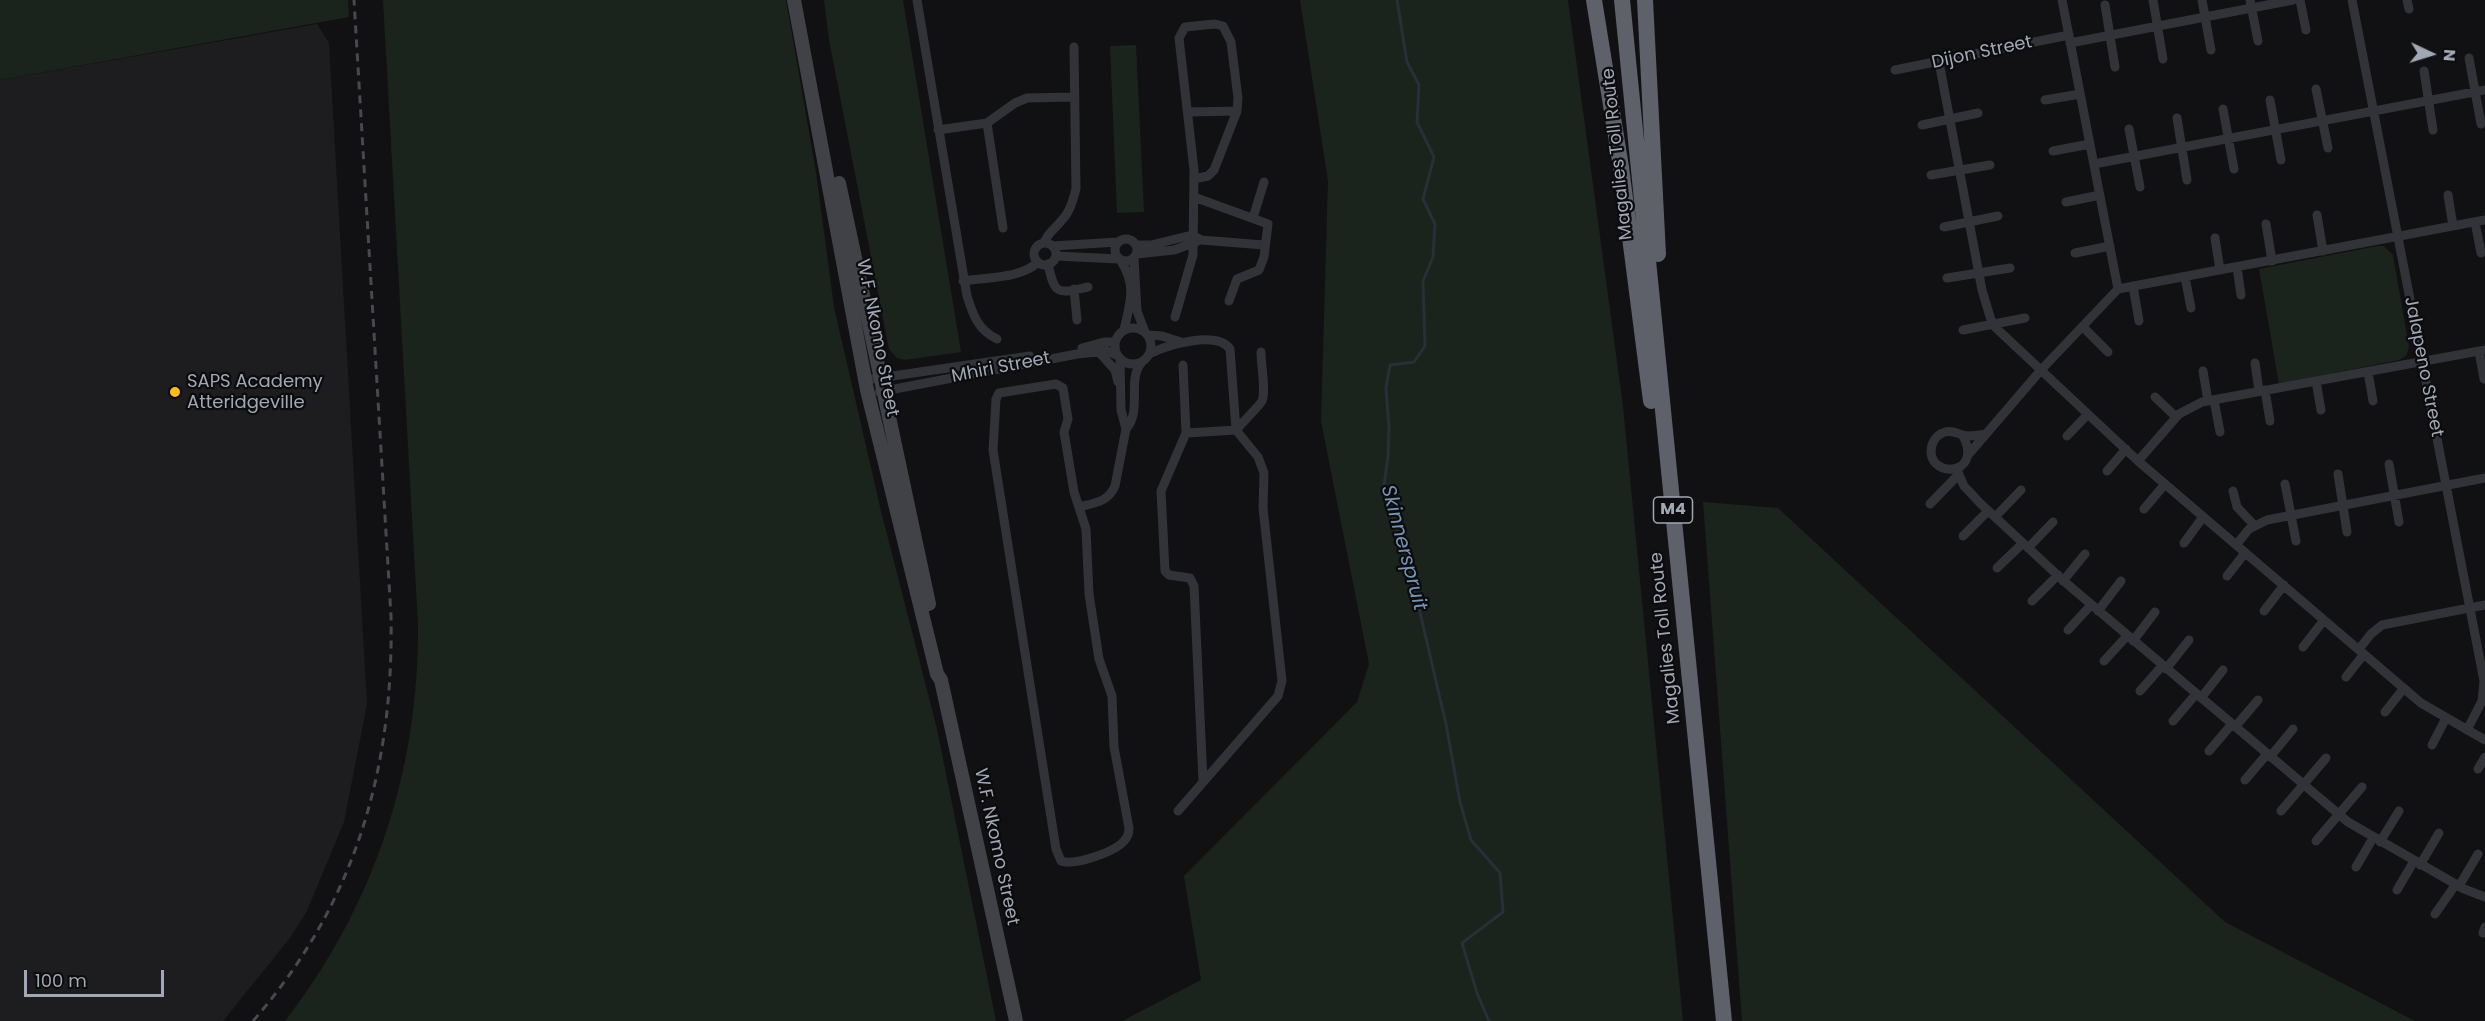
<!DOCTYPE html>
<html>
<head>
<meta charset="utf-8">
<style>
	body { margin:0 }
	#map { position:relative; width:2485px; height:1021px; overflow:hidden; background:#111113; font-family:Poppins,sans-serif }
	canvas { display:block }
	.north { position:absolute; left:2401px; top:24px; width:60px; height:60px; -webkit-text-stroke:4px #0c0c0e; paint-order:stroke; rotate:94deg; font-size:16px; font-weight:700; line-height:24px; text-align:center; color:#a1a7b5 }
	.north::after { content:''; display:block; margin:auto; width:21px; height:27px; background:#a1a7b5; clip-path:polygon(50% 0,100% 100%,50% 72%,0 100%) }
	.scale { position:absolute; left:24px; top:970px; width:140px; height:27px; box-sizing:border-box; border:3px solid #a1a7b5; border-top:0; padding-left:8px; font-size:18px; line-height:21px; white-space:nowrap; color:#a1a7b5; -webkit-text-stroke:4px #0c0c0e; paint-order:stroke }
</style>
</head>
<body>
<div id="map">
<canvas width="2485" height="1021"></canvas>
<div class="north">N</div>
<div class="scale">100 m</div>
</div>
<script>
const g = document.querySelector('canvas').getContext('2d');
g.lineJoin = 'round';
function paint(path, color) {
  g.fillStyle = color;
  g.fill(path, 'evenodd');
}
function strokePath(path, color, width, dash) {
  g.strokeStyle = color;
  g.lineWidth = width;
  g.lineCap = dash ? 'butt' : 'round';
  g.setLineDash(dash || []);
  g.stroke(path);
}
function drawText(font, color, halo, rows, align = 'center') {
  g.font = font + ' Poppins,sans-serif';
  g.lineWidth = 4.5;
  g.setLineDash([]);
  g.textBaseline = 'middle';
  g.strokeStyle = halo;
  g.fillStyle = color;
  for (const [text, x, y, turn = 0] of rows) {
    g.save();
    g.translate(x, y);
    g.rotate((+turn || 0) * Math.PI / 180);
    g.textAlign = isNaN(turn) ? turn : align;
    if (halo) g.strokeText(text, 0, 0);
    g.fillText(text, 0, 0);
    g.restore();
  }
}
const built = new Path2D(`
	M317,24L329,43L367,704L344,822L307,911L290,938L223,1021H0V80Z`);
const green = new Path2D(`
	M0,0H348L349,17L0,80Z
	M383,0H786L816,172L834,307L881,511L937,729L996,1021H285C374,906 419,771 418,625Z
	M824,0H903L961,352L905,360L897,358L889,349L829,40Z
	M1300,0H1568L1623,406L1683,1021H1122L1201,980L1184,876L1357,702L1369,664L1321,421L1328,181Z
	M1136,45L1144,212L1117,213L1110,46Z
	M2377,246H2384L2393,255L2409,347L2406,356L2399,360L2279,384L2259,269Z
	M1703,502L1778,508L2225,922L2415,1021H1742Z`);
const stream = new Path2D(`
	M1397,0L1407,62L1419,85L1417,122L1434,157L1423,199L1435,224L1433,257L1423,281L1425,346L1414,362L1390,365L1386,388L1389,428L1388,456L1384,486L1418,604L1446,724L1460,802L1471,840L1500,873L1503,912L1462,943L1477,993L1489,1021`);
const street = new Path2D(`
	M917,0L967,296C973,315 978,330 997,339
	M2062,0L2118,289
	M2153,0L2163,59
	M2202,0L2211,50
	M2250,0L2258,41
	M2300,0L2306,30
	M2352,0L2484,681L2482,701L2467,730
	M2407,0L2409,9
	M2105,5L2115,67
	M2070,43L2293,0
	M2469,58L2481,124
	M1939,62L1982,290L1991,320L1996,328L2138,461L2421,703L2485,740
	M1895,70L2069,35
	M2424,71L2433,130
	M2316,89L2328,148
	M2045,100L2080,94
	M2270,100L2281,160
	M2223,109L2234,169
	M1189,112L1237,111
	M2177,118L2187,180
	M987,123L1003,228
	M1922,125L1978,113
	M2129,129L2140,187
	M938,130L987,123L1015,103L1027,98L1075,97
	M2053,151L2090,144
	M2094,164L2485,90
	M1931,175L1990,165
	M2448,195L2453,226
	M1194,197L1268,224L1264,257L1259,270L1237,279L1229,301
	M2066,202L2100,195
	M2317,215L2323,251
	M1253,218L1264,182
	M2475,222L2481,253
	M2266,224L2272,261
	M1944,227L1998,216
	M2215,238L2220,270
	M1115 250a11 11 0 1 1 22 0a11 11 0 1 1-22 0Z
	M1044,243C1048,232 1055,229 1062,220C1070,212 1073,200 1076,189L1074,47
	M1034 254a11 11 0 1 1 22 0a11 11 0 1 1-22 0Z
	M1136,245H1151L1192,235L1201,240L1264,245
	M1053,246L1118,242
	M2075,253L2110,246
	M1137,254L1174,250L1196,242
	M1056,256L1119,259
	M1134,258L1137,311L1145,332
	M1121,261C1137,286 1130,303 1124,330
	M1048,264C1055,297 1058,293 1088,287
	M2237,267L2241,295
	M2185,277L2191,308
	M1947,278L2010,268
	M963,281C986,277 1021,279 1038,262
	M2133,286L2139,321
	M1074,289L1077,320
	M2118,289L2485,220
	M1175,317L1193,255L1194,170L1179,38L1185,27L1215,24L1223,26L1231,42L1238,98L1237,111L1214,170L1208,176L1194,179
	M2083,327L2108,352
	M1115 346a18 18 0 1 1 36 0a18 18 0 1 1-36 0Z
	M1963,330L2025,318
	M1148,335L1162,336L1181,342
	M1082,348L1104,342H1115
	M1098,351L1115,370L1118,382
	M2479,351L2484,379
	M1149,354C1167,345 1217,330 1230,349L1236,430L1258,457L1264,473L1263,508L1282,681L1278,696L1178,811
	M2255,363L2259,391
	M1183,365L1186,433L1161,491L1165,571L1169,575L1190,578L1194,586L1203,781
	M2203,371L2208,401
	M2368,372L2373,401
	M865,380L1030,356
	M2316,381L2321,410
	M1056,384L1063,388L1068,419L1064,432L1074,492L1086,529L1089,594L1099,659L1112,696L1114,747L1129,828C1129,834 1128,837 1124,841C1115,852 1074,866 1061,861L1056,849L993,450L996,399L999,393Z
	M2265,390L2270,421
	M879,392L1077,354L1107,351L1118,356
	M2155,397L2176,417
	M2214,400L2220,432
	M1126,429C1143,410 1126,380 1142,362
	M1186,433L1236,430C1241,424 1260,405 1262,401C1266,392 1261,364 1261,352
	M1963,436C1985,478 1923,479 1932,445C1934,439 1938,434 1945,432C1952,430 1956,433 1963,435C1969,437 1979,435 1986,434
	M2067,436L2088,414
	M1968,455L2041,370L2118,289
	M2138,461L2179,414L2202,402L2485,350
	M2389,464L2399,522
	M1956,468L1964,486L1981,504L2066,583L2348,822L2464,889L2485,897
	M2107,471L2126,449
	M2338,474L2347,532
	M2285,484L2296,541
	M2233,491L2237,507L2254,525
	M1930,504L1959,474
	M1079,507C1095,503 1108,502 1115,486L1126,429L1121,410L1120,359
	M2144,509L2165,484
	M1995,517L2021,490
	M1963,536L1988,511
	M2184,543L2203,517
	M2236,545L2249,529L2267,520L2485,478
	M2028,548L2053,522
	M1997,568L2023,543
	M2227,576L2245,553
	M2063,581L2085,554
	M2032,601L2058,575
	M2098,611L2121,581
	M2264,611L2284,585
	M2068,630L2091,605
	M2133,641L2155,612
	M2303,647L2324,620
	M2359,649L2371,634L2382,625L2485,605
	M2104,661L2127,636
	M2166,669L2189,640
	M2346,677L2364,654
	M2140,691L2162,666
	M2201,698L2223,670
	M2385,712L2404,688
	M2173,721L2196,694
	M2235,727L2258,700
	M2432,745L2446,718
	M2209,751L2232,724
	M2270,757L2293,729
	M2478,769L2485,757
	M2245,780L2267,754
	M2281,811L2326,758
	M2316,841L2362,787
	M2380,842L2399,811
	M2420,865L2439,833
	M2356,867L2373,838
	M2459,886L2478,854
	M2397,890L2414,861
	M2435,914L2456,884
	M2483,933L2485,927`);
const secondary = new Path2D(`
	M794,0L867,390L937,674L941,680L1016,1021
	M839,183L929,604`);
const highway = new Path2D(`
	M1594,0L1621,167L1651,401
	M1622,0L1724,1021
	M1645,0L1658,254`);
const rail = new Path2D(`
	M253,1021C355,904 394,769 391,616L354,0`);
const markers = [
	[175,392,6,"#ffbd1d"]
];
const shields = [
	[1673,510,39]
];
const shieldNames = [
	["M4",1673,510]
];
const streetNames = [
	["Dijon Street",1982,53,-12],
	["Magalies Toll Route",1618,154,-96],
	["W.F. Nkomo Street",877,338,79],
	["Jalapeno Street",2423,367,79],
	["Mhiri Street",1001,368,-11],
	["Magalies Toll Route",1666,638,-96],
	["W.F. Nkomo Street",996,847,78]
];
const poiNames = [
	["SAPS Academy",187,382],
	["Atteridgeville",187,403]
];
const waterNames = [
	["Skinnerspruit",1403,548,75]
];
paint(built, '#1d1d20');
paint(green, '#1b231d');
strokePath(stream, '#272f37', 3);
strokePath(street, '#323338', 9);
strokePath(secondary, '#404248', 14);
strokePath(highway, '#5e606a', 16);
strokePath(rail, '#47494f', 3, [8, 6]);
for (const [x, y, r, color] of markers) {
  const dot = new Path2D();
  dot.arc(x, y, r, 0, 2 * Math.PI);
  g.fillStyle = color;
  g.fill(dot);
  strokePath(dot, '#0c0c0e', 2);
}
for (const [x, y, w] of shields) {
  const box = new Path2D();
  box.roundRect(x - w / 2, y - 13, w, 26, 4.5);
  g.fillStyle = '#0c0c0e';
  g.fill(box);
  strokePath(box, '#a1a7b5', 1.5);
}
drawText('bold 16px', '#a1a7b5', null, shieldNames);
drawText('18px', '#a1a7b5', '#0c0c0e', streetNames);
drawText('18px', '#a1a7b5', '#0c0c0e', poiNames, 'left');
drawText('italic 20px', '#7594b3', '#0c0c0e', waterNames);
</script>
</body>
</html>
